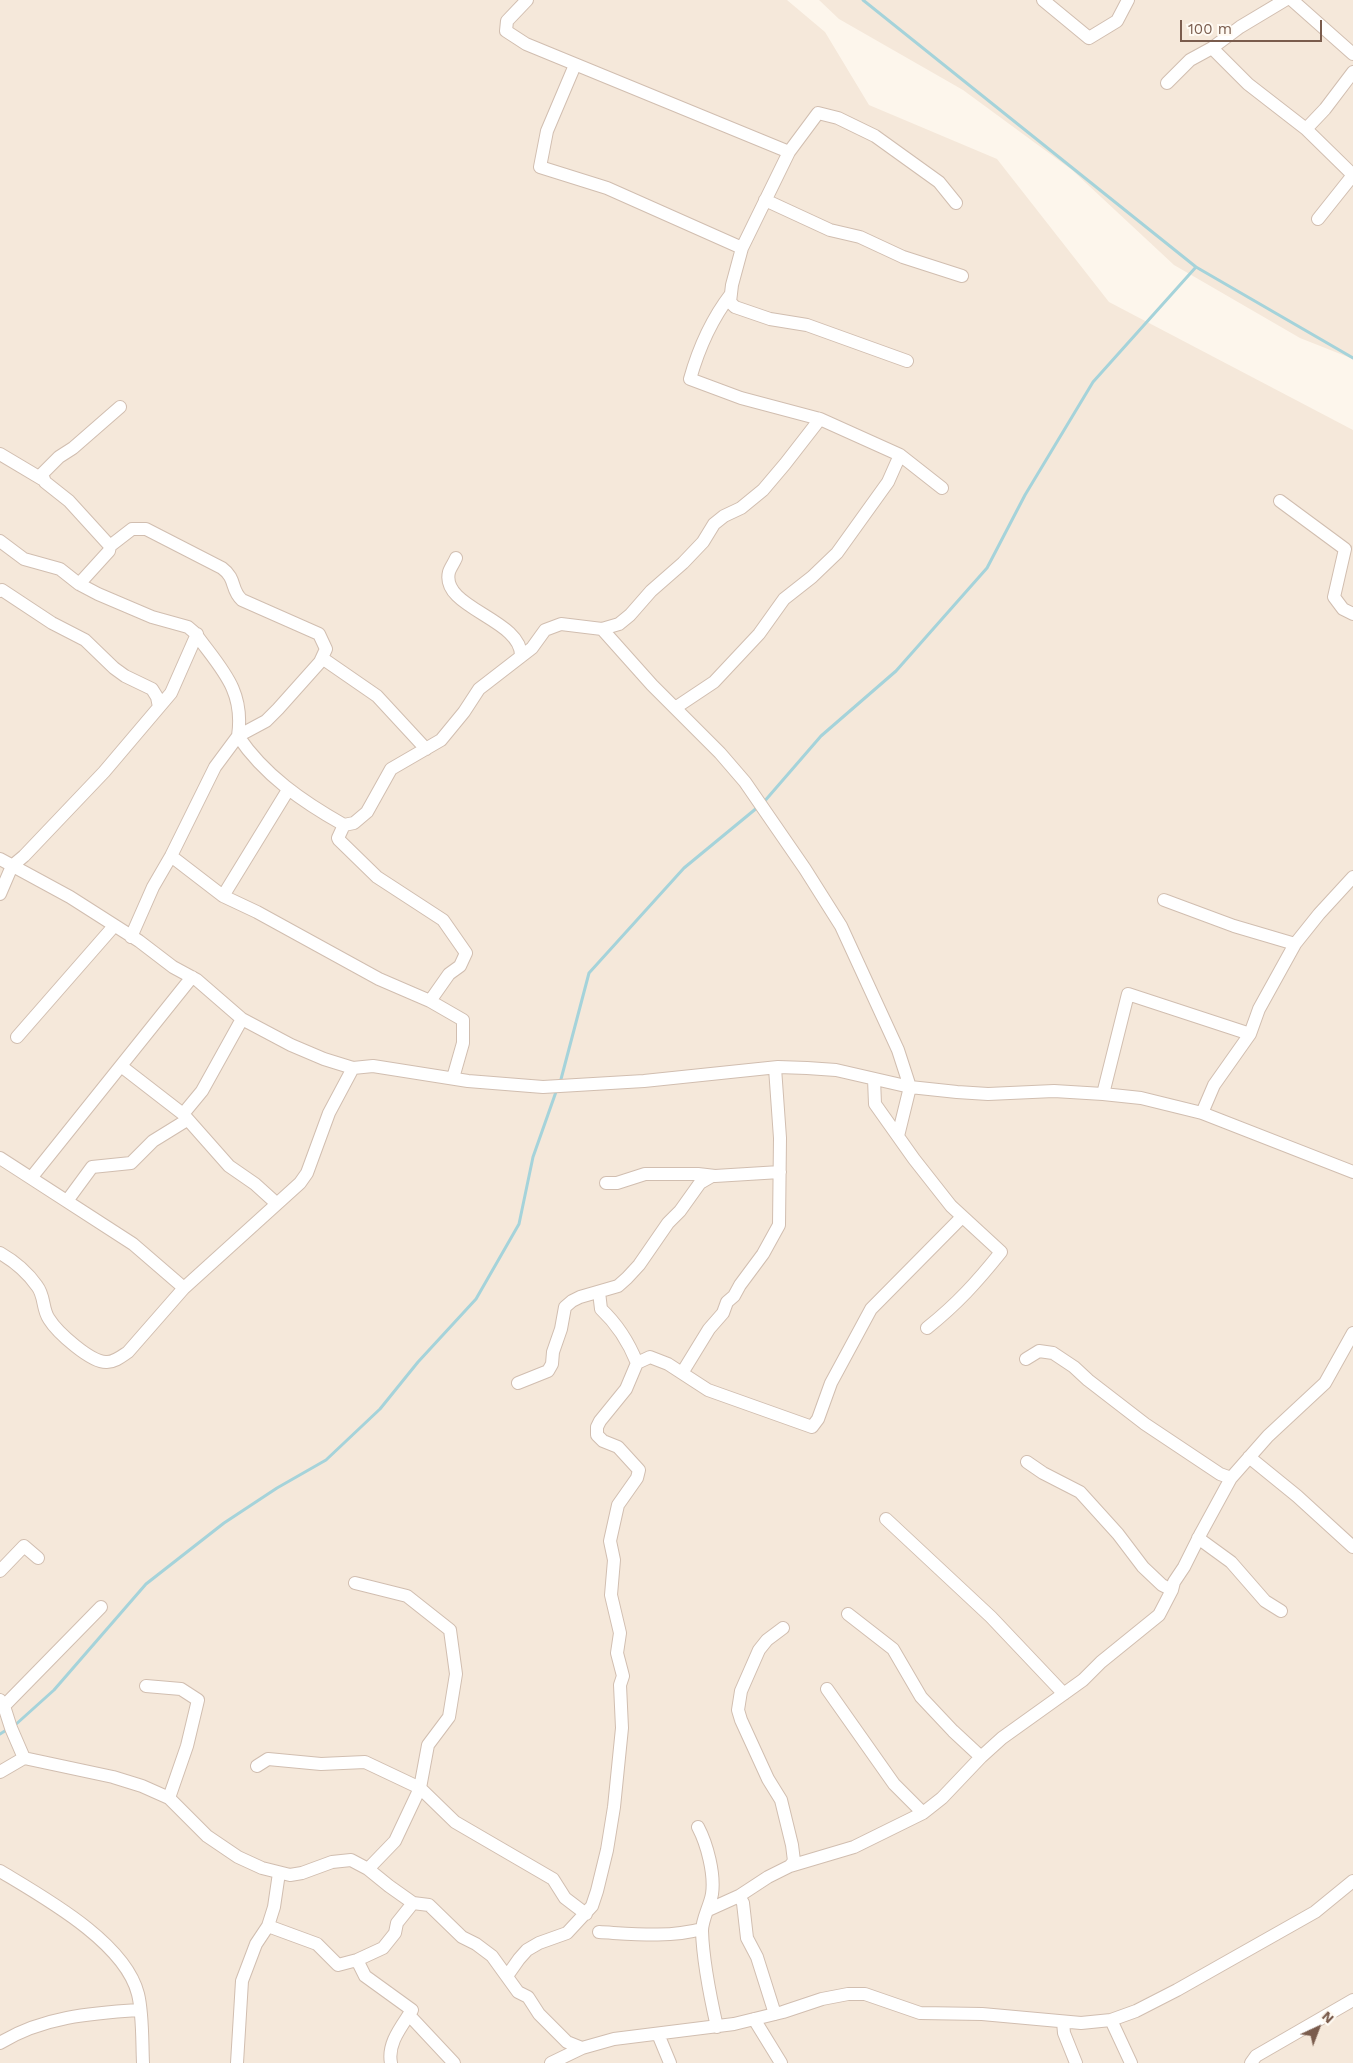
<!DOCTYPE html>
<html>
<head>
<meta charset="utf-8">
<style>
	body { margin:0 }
	#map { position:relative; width:1353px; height:2063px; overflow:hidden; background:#fdf6ec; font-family:"Work Sans",sans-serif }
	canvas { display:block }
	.north { position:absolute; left:1293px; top:2003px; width:50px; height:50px; -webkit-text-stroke:4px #fffaf3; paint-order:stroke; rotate:43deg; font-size:14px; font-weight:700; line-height:20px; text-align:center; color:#7a5c4d }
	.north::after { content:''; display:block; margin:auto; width:18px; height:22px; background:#7a5c4d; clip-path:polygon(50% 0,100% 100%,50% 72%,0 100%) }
	.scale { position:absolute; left:1180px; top:20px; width:142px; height:22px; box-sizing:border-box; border:2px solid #7a5c4d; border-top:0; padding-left:6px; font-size:15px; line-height:18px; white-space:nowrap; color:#7a5c4d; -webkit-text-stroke:4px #fffaf3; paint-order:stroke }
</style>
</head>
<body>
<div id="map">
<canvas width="1353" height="2063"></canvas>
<div class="north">N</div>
<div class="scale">100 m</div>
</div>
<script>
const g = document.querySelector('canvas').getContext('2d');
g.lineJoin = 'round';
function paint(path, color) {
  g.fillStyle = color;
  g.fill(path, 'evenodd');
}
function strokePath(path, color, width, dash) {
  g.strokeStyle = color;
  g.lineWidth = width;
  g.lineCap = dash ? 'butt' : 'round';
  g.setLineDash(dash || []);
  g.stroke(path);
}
const residential = new Path2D(`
	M0,0H787L825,32L869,105L997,159L1109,302L1353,430V2063H0Z
	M819,0H1353V359L1300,338L1174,265L1072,170L963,90L839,19Z`);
const stream = new Path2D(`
	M863,0L1196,267L1353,358
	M763,803L821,736L896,671L987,568L1025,495L1093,382L1196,267
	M560,1083L589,973L684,868L758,807
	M14,1726L54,1690L146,1584L224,1523L277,1488L326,1460L380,1409L418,1362L476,1299L519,1224L533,1157L557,1089
	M0,1734L8,1729`);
const minor = new Path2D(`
	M527,0L507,21L506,31L526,44L789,152
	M1043,0L1089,38L1117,21L1128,0
	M1292,0L1353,54
	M1212,48L1240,27L1285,0
	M575,65L547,131L540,167L607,188L742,248
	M1167,83L1190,60L1212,48L1248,84L1306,129L1353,175
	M1306,129L1325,109L1353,72
	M765,200L830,230L860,237L903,257L962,276
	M1318,219L1353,175
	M731,294C711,320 699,347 690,379L741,398L820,419
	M907,361L807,325L770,319L735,307L730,302L732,285L742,248L789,152L818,113L838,118L875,136L939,182L956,203
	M0,454L42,479
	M1280,501L1345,549L1334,597L1343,609L1353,614
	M0,541L24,559L60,569L79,584L98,594L152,617L188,627L195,633C220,668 245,689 238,736C264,775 303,802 344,825L354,823L367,812L391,769L441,740L464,712L479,689L532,648L545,630L561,624L602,629L619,624L630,615L651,591L683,563L703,542L714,524L724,516L741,508L763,490L785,464L820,419L900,455L942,488
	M110,546L132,529H146L222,568C237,579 230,589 242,600L319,634L326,649L320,662L278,709L266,721L238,736L215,767L171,856L153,887L131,937
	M456,558C454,563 450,568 449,572C440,608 522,619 521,656
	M79,584L109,551L110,546L69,501L45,482L42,474L59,457L73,448L120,407
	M0,591L2,590L52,623L85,640L114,668L125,676L152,689L157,697L159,707
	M602,629L652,685L720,753L745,782L805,869L841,926L898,1050L910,1087L898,1136
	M322,658L377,696L426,749
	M675,708L714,682L759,634L784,599L812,577L837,553L888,482L900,455
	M344,825L338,838L339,840L377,877L443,920L466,953L460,966L449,974L430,1001
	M171,856L223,896L257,912L379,979L430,1001L463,1020V1043L453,1078
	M0,859L70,897L139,941L173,967L197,980L242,1019L291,1045L324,1059L353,1068L373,1066L468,1081L543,1087L644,1081L778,1067L807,1068L836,1070L910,1087L957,1092L988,1094L1054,1091L1103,1094L1141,1098L1202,1113L1353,1172
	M0,894L12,866L24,856L104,772L171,693L197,634
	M223,896L288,790
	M1164,900L1234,926L1295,944
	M17,1037L114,926
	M121,1066L183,1114L229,1166L255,1184L276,1203
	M874,1079L875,1104L914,1159L951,1206L1001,1252C977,1282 957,1304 927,1328
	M1103,1094L1128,994L1250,1034
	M1202,1113L1214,1085L1250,1034L1259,1009L1295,944L1319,914L1353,877
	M183,1114L202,1091L242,1019
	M0,1158L133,1244L184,1288
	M31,1178L192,977
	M606,1183H617L645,1174H698L715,1176L780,1172
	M67,1201L92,1167L131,1163L153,1141L187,1120
	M0,1253C14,1261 28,1273 37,1286C45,1296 42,1309 49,1319C57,1332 91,1363 107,1362C115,1362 122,1356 128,1352L184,1288L300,1183L307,1173L329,1113L353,1068
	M599,1292L601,1309C617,1324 629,1343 637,1363
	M1026,1359L1039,1351L1053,1353L1074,1367L1088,1380L1145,1424L1220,1474L1231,1478
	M682,1373L709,1329L723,1313L727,1302L734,1296L740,1285L763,1254L779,1225L780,1138L775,1068
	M518,1383L548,1371L552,1364L553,1352L561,1329L565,1307L572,1301L580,1297L618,1286L627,1278L639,1265L668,1223L680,1211L700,1183L712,1176
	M1249,1457L1297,1496L1353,1547
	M1027,1462L1043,1473L1080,1492L1118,1534L1143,1567L1162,1585L1172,1590
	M886,1519L991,1617L1064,1694
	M1198,1538L1231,1562L1265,1601L1281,1611
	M0,1571L24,1546L38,1558
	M355,1583L407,1596L450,1630L456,1674L449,1717L428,1745L420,1788L395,1841L368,1869
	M848,1614L893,1649L921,1697L953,1731L981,1757
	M783,1628L767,1640L759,1650L741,1691L738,1710L741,1720L768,1779L781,1800L792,1845L794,1861L790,1866
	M146,1686L181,1689L198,1700L187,1746L169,1798
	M827,1689L894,1784L923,1813
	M0,1700L4,1706L11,1728L24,1758
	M4,1706L101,1607
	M257,1766L268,1759L321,1764L365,1762L420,1788L455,1822L553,1879L565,1898L586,1914
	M0,1772L24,1758L113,1777L142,1786L169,1798L207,1836L238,1857L262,1868L290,1875L302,1873L332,1862L351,1860L368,1869L389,1886L413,1903L429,1905L462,1937L476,1944L492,1956L518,1992L528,1997L539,2014L567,2042L582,2048
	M698,1827C707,1844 715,1874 712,1894C710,1906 702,1919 702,1931C703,1963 710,1996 717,2027
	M0,1871C43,1897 125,1942 138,1994C143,2014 142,2042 143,2063
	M708,1910L739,1896
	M268,1926L317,1944L338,1965L357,1960L383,1948L395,1933L397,1923L413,1903
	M599,1932C634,1934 668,1938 702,1929
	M357,1960L365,1976L412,2010C402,2026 387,2043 391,2063
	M507,1976L519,1959L527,1950L539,1943L567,1933L592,1906L597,1891L607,1850L614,1807L622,1728L620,1685L623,1676L617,1653L620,1633L611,1595L614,1560L610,1541L618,1505L637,1478L639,1470L618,1447L603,1441L597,1435V1427L600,1421L626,1389L637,1363L650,1357L668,1364L708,1390L812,1427L818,1419L831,1383L871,1309L962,1217
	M775,2014L757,1957L747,1938L743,1903L739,1896L768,1877L790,1866L854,1847L923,1813L942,1798L981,1757L1002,1738L1083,1680L1101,1662L1159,1615L1172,1590L1174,1582L1184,1567L1201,1533L1231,1478L1268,1436L1325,1383L1353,1333
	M409,2015L454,2063
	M754,2019L781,2063
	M1111,2020L1131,2063
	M1063,2022L1064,2033L1076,2063
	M658,2034L670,2063
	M0,2043C42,2017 91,2013 139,2010
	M237,2063L242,1981L256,1944L268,1926L274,1907L279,1873
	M551,2063L582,2048L614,2039L734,2024L783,2012L822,1999L848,1994H865L920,2013L982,2014L1081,2023L1111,2020L1136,2011L1177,1990L1315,1912L1353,1881
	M1251,2063L1256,2056L1353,2000`);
paint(residential, '#f5e8da');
strokePath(stream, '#a5d3da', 3);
strokePath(minor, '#d1beb0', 14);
strokePath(minor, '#fff', 12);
</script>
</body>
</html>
